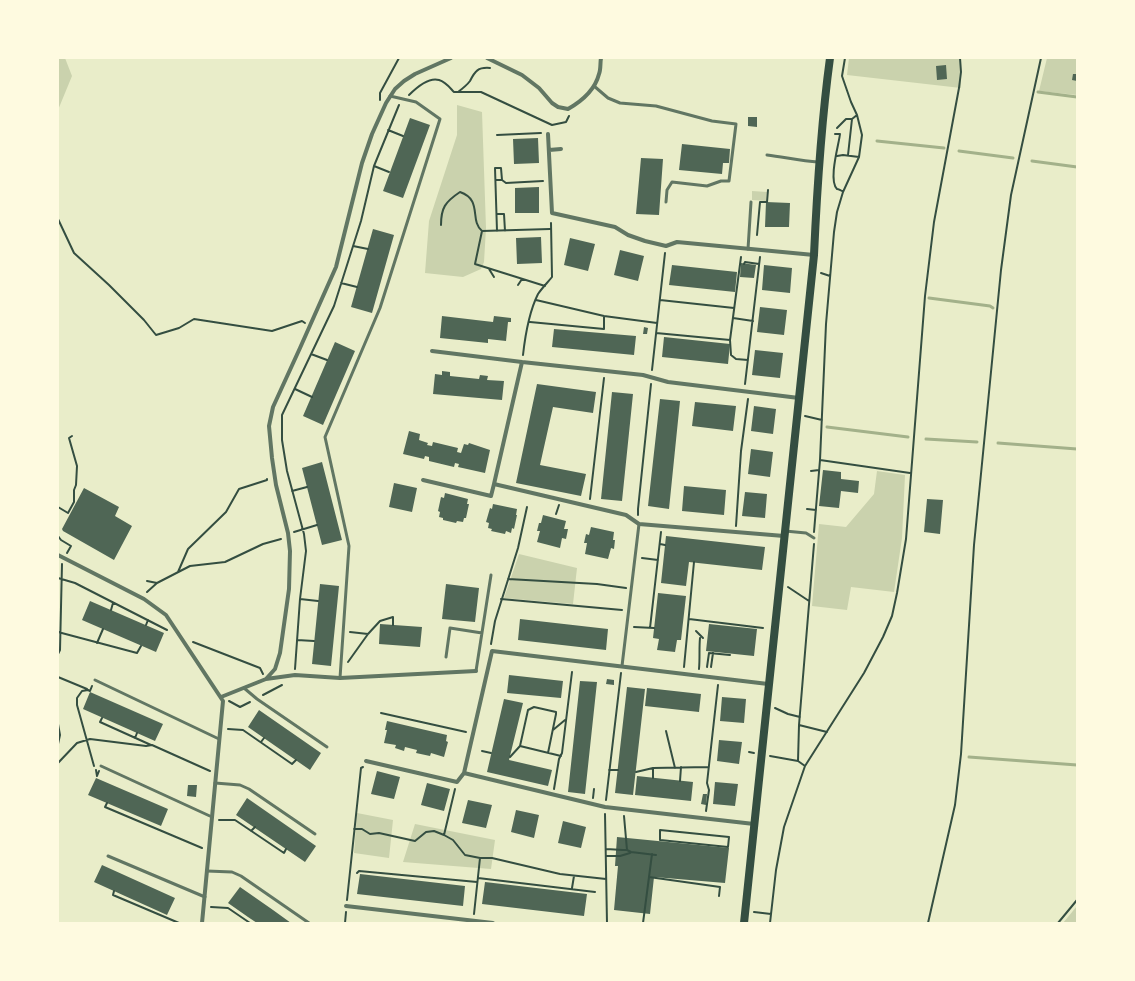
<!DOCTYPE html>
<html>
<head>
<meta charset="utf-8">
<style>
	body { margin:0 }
	#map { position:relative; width:1135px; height:981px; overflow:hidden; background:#e9edc9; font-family:"Golos Text",sans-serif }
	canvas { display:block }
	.frame { position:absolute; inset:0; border:59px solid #fefae0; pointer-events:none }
</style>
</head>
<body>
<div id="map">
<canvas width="1135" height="981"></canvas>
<div class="frame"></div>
</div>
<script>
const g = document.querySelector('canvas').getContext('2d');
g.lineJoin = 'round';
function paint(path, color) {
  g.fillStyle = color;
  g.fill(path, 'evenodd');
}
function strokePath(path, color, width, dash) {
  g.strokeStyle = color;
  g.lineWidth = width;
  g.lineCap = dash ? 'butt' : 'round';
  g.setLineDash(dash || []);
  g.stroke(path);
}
const green = new Path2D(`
	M58,58H65L72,76L58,110Z
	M849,58H961V88L847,75Z
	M1047,58H1077V95L1039,91Z
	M457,105L482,112L486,228L484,262L481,269L463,277L425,273L429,221L457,135Z
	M752,191L767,192L766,201L752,200Z
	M877,471L905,475L902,538L894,592L851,587L847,610L812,606L819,524L846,527L874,494Z
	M519,554L577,568L573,604L504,598Z
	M357,813L393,820L389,858L354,853Z
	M415,824L495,840L491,869L403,862Z
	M1077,906V923H1063Z`);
const stream = new Path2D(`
	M1038,92L1077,97
	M877,141L944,148
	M959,151L1013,158
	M1032,161L1077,167
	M929,298L990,306L993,308
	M827,427L908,437
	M926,439L977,442
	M998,443L1077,449
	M969,757L1077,765`);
const building = new Path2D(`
	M946,65L947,79L937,80L936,66Z
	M1073,74H1077V81L1072,80Z
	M748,117H757V127L748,126Z
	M410,118L430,125L403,198L383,191Z
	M538,138L539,163L514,164L513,139Z
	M682,144L730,149L729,163H723L722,174L679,170Z
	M641,158L663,159L659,215L636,214Z
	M539,187V213H515V188Z
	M766,202L790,203L789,227H765Z
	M373,229L394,235L372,313L351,307Z
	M541,237L542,263L517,264L516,238Z
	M570,238L595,244L588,271L564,265Z
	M620,250L644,256L638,281L614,275Z
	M741,263L756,265L754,278L740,277Z
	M672,265L737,272L735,292L669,285Z
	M764,265L792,268L790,293L762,290Z
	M760,307L787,310L784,335L757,332Z
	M442,316L493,322L494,316L511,318V322H508L506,341L488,339V343L440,338Z
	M644,327L648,328L647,334H643Z
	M554,329L636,336L634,355L552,347Z
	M664,337L730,344L728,364L662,357Z
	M335,342L355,351L323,425L303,416Z
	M755,350L783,353L780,378L752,375Z
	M442,371L450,372V376L479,379L480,375L488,376L487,380L504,381L502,400L433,394L435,374L442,375Z
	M537,384L596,392L593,413L553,407L540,465L586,474L581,496L516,483Z
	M612,392L633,394L622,501L601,499Z
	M660,399L680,401L669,509L648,506Z
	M695,402L736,406L733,431L692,426Z
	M754,406L776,409L773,434L751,431Z
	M409,431L420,434L419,440L428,443L427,445L432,446L433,442L458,448L457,452L461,453L464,444L468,445L469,443L490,450L485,473L458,467L459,464L455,463L454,467L429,461V457L425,456L424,459L403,454Z
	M751,449L773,452L770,477L748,474Z
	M322,462L342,540L322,545L302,468Z
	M823,470L841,472V479L859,481L858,493L841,491L839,508L819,506Z
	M394,483L417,488L412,512L389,507Z
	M684,486L726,490L724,515L682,511Z
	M84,488L119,507L115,516L132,526L114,560L63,531L62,529Z
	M745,492L767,494L765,518L742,516Z
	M445,493L468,499L467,504H469L466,518H464L463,522L457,521L456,523L443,520V518L439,517L440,512L438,511L441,497L444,498Z
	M927,499L943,500L940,534L924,532Z
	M493,504L517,509L516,515H517L514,529L512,528L511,533L506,531L505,534L491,531L492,529L488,528L489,523L486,522L490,508L492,509Z
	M543,515L566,521L564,529H568L566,539L562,538L560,548L537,542L540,531H537L539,523H541Z
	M591,527L614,532L613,540H615L614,549L611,548L608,559L585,554L587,543H584L586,534L589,535Z
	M666,536L765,547L762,570L689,562L686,586L661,583Z
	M320,584L339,586L331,666L312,664Z
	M446,584L479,588L475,622L442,619Z
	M658,593L686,596L681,640H677L675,652L657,650L659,639L653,638Z
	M90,601L164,633L156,652L82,620Z
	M520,619L608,629L606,650L518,640Z
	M380,624L422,627L420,647L379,644Z
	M709,624L757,629L754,656L706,651Z
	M509,675L563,681L561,698L507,693Z
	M607,679L614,680V685L606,684Z
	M580,681L597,682L585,794L568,792Z
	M627,687L645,689L633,795L615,793Z
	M647,688L701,694L699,712L645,706Z
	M90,692L163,724L155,741L83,709Z
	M722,697L746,699L744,723L720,721Z
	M504,699L523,703L509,760L552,770L548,786L487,772Z
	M259,710L321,753L310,770L248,727Z
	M387,721L447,735L446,741L448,742L444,757L431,753L430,756L416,753L417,750L405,747L404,751L395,748L396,745L384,743L387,730H385Z
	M719,740L742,742L739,764L717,761Z
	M377,771L400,777L394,799L371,794Z
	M637,776L693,782L691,801L635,795Z
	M96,778L168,809L161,826L88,795Z
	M715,782L738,784L735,806L713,804Z
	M427,783L450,789L444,811L421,805Z
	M188,785H197L196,797L187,796Z
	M703,794H707L706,805L701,804Z
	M247,798L316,846L305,862L236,815Z
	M468,800L492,805L486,828L462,823Z
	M516,810L539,815L534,838L511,832Z
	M563,821L586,827L581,848L558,843Z
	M617,837L729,848L725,883L654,877L650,914L614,910L618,866H615Z
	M102,865L175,898L167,915L94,882Z
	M360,874L465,886L463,906L357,894Z
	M485,882L587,894L584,916L482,904Z
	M240,887L273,910L291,923H257L248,917L228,903Z`);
const path = new Path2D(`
	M458,92C462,89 467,85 470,81C475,71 478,67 490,68
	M409,95C416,88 429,77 439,80C446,82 450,88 454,92H481L552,125L566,122L569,116
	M380,100V93L399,58
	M837,128L846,119H852
	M388,130L403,136
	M835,134H840C839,144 828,180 837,189C838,189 843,191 843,192
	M497,135L541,133
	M848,155L852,119L857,115
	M837,156L843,155L859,157
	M374,166L389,172
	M496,180H502L501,168H495L497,231
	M502,180L506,183L543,181
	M497,214H504L505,231
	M58,219L74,253L109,285L144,320L156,335L179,328L194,319L272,331L302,321L305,323
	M441,225C441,208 445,202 460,192C483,200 469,220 482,231
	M757,235L760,202H767L768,190
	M353,246L368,249
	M741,257L730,340L731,355L736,359L748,360
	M744,264L745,262L759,264
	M489,269L494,277
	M821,273L830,276
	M341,283L357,287
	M518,285L522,279
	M545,286L475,264L482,231L550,229
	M536,300L604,316L657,323
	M660,300L734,308
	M733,318L753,321
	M530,322L604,329V316
	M656,333L730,340
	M311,354L327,360
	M523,355C525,337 530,310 538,294C542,288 548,282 552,277L551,223
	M652,370L665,253
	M745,384L760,257
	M295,389L312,397
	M805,416L822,420
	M820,460L910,473
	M811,471L819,470
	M292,491L307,487
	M590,499L604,378
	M58,507L68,513L74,502V490L76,485L77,466L69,438L72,436
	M807,509L816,510
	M556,514L559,505
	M638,515V509L651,384
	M736,526L741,451L748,399
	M294,532L317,525
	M814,532L820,460L826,324L834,232L837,212L843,192L859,157L862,135L857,115L851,102L842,76L845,58
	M58,536L61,540L71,546L67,553
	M660,544L665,545
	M642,558L658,560
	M178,572L188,549L226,512L239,489L267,480V479
	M58,578L75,583L167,630
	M508,579L597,584L626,588
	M147,581L157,583
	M788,587L809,601
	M147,592L157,583L190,566L225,562L263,544L281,539
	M300,599L318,601
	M501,599L622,610
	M111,610L113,603
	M689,619L763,628
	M146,625L148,620
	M634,627L654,628
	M650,628L661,532
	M696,631L703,638
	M58,632L137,653L141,646
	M350,632L368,634
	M297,640L314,641
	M193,642L260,668L263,674
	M97,643L103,629
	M491,644L495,621L518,548L527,507
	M58,654L60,650L62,564
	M348,662L368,634L380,621L393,617V625
	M684,667L694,562
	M707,667L709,653L730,655
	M711,667L713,653
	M295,669L300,599L306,551L304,534L287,471L282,440V415L334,306L361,221L374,166L399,105
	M699,669C700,658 699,648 700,638
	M58,677L87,689
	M92,686L90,691L88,690L82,691L77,698V705L94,766
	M263,695L282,685
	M229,701L240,707L250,702
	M775,708L788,714L800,717
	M381,713L466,732
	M102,718L100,722L151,745
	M58,724L60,735L58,744
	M799,725L827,732
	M228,729L243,730L292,764L296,760
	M553,730L565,720
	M666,731L675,768
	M135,738L137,733
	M261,742L264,738
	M520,746L528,710L534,707L556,712V714L548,753
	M482,751L491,753
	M749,752L754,753
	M770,756L798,761L805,766
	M510,757L520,746L561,756
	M798,761L799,725L814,544
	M58,763L77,743L90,739L146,746L152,745L210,771
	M653,768V778
	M96,770L97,776L99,771
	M609,770H618
	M636,772L653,768L709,767
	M680,781L681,767
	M554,789L559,759L562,753L572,672
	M593,798L594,789
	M606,800L621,673
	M107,803L105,807L202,848
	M706,811L709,790L707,783L718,685
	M605,814L607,923
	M624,816L627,850L631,852L656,855
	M219,820H235L284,853L286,849
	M354,829H362L370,834L379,833L415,841L426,832L434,831L444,835L453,840L465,855L480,858H492L560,874L606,879
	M660,830L729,837L728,847L660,840Z
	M251,831L255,827
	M444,835L455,789
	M606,849L623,850H626
	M652,854L649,877L720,887L719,896
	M606,856H620L630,853
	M357,873L359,871L477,882
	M478,878L595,892
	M572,888L574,876
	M114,891L113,895L179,923
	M347,900L361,768L363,767
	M211,907L228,908L250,923
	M754,912L771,914
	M474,914L480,858
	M345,923L346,912
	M643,923L649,877
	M770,923L776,870L784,827L805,766L864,673L883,637L892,616L897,593L906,539L925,296L934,222L959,88L961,72L960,58
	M928,923L955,805L961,754L974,545L1001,270L1011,195L1041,58
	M1058,923L1077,900`);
const service = new Path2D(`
	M594,86L608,98L620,103L656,106L712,121L736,124L729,181H721L707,186L672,182L667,190L666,202
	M767,155C784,157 801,161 818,162
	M748,249L751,202
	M785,531L806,533L814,538
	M446,657L450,628L482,633
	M622,666L639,524
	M476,671L491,575
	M340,678L349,546L325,437L380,308L440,119L416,102L390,96
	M95,680L219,739
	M244,688L257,699L327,747
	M101,766L212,817
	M215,783L240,785L249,789L315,834
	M108,856L205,897
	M207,871L232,872L241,876L309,923`);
const minor = new Path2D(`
	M487,58L522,75L539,88L552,103L558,107L568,109C582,101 595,90 599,74C601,69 600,63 601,58
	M548,134L552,213L615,227L628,235L645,241L666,246L677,242L814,255
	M549,150L561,149
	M432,351L522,362
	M423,480L491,496L494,484L626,515L639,524L784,536
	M494,484L522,362L643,375L668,382L799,398
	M58,555L144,599L166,615L223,701L202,923
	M266,679L295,675L340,678L476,671
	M221,697L266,679L275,669L280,653L289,589L290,551L288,533L276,485L272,458L269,426L273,407L300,348L336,267L362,163L372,134L386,103L395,89L404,81L415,74L451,58
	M366,761L457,782L464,773L492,651L768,684
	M464,773L605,807L754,824
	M346,906L493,923`);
const secondary = new Path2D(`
	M744,923L814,255C817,189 821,124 830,58`);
paint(green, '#cad2ad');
strokePath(stream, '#a3b18a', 3);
paint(building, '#4f6655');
strokePath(path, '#344e41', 2);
strokePath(service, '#617663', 3);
strokePath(minor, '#617663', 4);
strokePath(secondary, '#344e41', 8);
</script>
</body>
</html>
